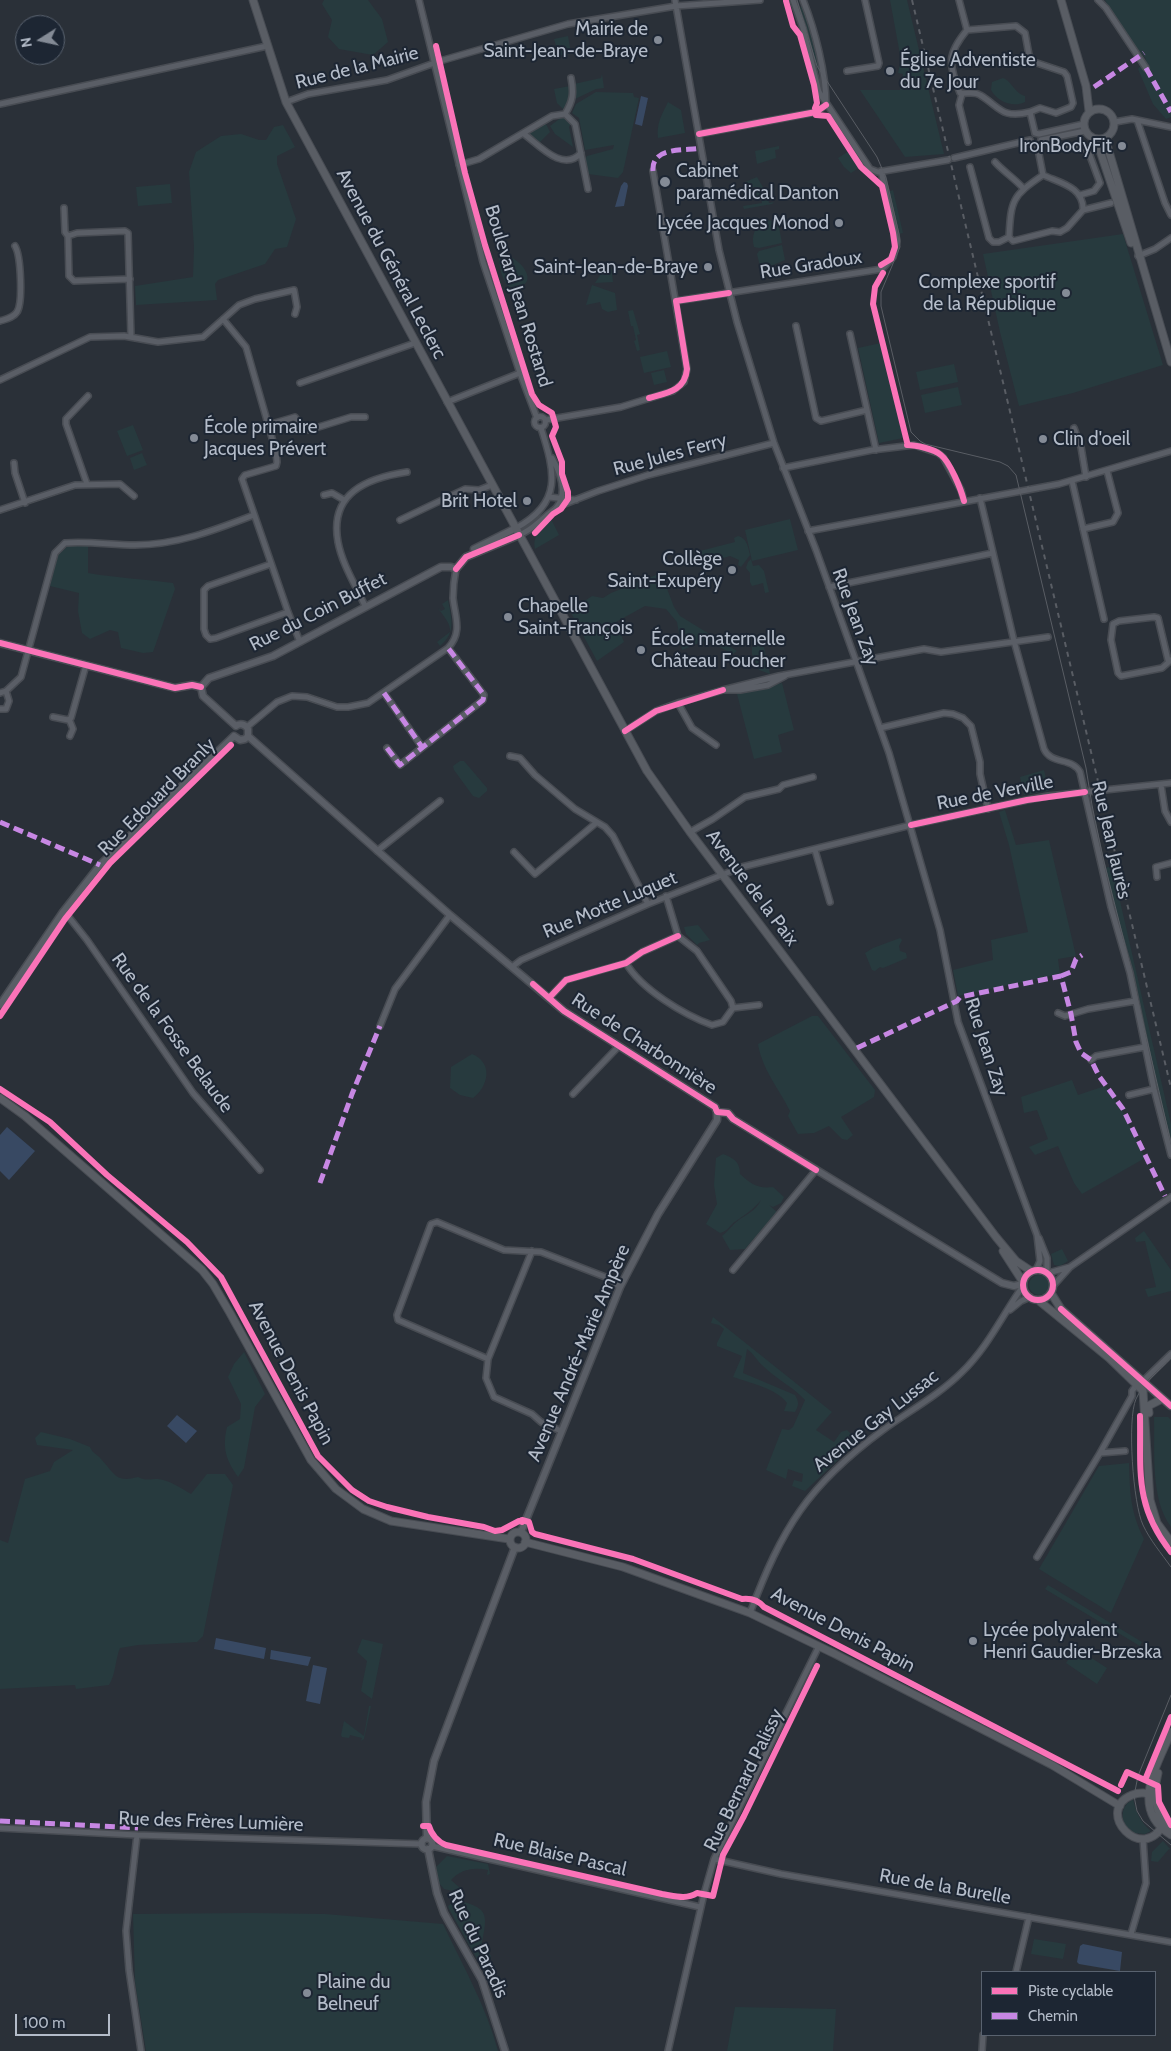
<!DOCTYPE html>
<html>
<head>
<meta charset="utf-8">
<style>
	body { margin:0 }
	#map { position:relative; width:1171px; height:2051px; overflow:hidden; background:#2a3038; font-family:Cabin,sans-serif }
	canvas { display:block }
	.legend { position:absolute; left:981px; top:1971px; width:175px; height:65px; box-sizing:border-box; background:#1d2633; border:1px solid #59626f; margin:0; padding:6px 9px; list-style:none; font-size:15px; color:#b4bcc9 }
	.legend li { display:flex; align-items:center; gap:10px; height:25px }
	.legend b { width:25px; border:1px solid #59626f }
	.north { position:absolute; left:15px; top:15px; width:50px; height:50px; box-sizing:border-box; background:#1d2633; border:1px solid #59626f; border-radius:50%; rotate:260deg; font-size:14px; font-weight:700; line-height:20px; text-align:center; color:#b4bcc9 }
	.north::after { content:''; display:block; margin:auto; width:18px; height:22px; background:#848b96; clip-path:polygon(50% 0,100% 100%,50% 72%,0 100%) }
	.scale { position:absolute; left:15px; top:2014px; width:95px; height:22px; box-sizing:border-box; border:2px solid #b4bcc9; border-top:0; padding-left:6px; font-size:15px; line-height:18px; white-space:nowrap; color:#b4bcc9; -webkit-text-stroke:4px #1d2633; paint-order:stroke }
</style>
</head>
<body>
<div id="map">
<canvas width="1171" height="2051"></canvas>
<ul class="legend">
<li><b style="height:6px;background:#fb73b8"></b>Piste cyclable</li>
<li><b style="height:6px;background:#c787e3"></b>Chemin</li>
</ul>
<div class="north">N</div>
<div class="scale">100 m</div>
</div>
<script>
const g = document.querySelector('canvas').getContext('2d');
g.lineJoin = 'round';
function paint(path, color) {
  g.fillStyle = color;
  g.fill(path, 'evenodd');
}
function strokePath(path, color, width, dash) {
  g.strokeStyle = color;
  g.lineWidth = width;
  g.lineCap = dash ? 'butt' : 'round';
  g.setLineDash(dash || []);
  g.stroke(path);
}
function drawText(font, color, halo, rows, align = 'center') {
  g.font = font + ' Cabin,sans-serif';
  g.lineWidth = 4;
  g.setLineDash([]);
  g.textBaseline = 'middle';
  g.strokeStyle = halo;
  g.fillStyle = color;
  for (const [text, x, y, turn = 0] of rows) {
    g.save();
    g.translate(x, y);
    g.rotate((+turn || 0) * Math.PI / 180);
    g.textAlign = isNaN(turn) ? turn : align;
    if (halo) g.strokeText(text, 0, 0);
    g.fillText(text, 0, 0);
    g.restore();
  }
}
const green = new Path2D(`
	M324,0H368L382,19L388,42L373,55L339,49L328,37L332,20L322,4Z
	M890,0H907L944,154L905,157L860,90H900L903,74L898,73L901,60Z
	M1105,0H1171V117L1166,119L1153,104L1138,69L1146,59L1140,51L1134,53Z
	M804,6L817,56L820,75L812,57L798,8Z
	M568,36L571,53L559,56L554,39Z
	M602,74L604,88L596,89L575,99L574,84L601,78Z
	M1003,78C1013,82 1013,92 1025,96V102C1013,108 998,102 991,90L992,82Z
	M570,86C571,95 570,102 563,109L557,103L554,89Z
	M596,92L633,93L634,97L639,98L623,172L618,178L588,174L585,160L587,156L613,149L614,145L585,150L579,118L572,113L576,104Z
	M668,102L681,110L685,133L658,138C656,124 662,114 668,102Z
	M562,117L572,122L569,127L573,147L555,134L550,126Z
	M546,124L550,132L539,143L530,136V133Z
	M283,125L295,147L277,156V164L296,219L287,247L275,249L265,264L218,280L215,284L217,300L136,305L135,286L193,277L194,247L189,172L196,152L221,136L241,134L259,140H266L274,127Z
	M779,146V149L775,150L776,158L757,164L755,151Z
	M849,151L860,167L851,173L844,167L838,158Z
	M757,177L764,189H766L769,203L774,202L772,204L744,209L743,206L762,203L761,196L757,197L755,187L746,189L745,182Z
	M170,184L172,203L138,206L136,187Z
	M893,190L903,233L898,234L888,192Z
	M763,219L778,222L782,243L759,248L754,247C751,235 755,228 763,219Z
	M1123,234L1163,365L1073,393L1019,406L1000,332L983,254Z
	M782,245L785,260L761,270L757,254L759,251Z
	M504,254C528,262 540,290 509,287C502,280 499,267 499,258Z
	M611,265L613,282L595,283L606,266Z
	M592,285L615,293L617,310L608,312L602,309L600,302L586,305Z
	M633,310L640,334L637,335L640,350L637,351L634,341L636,340L633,326H631L628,311Z
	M881,343L903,438L879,443L858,348Z
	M667,351L671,367L644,373L640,357Z
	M954,364L958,382L920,390L916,372Z
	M664,370L667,382L654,385L651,373Z
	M958,387L962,405L925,413L921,395Z
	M133,425L143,450L127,456L117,431Z
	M142,453L147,465L134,470L130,458Z
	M551,519L559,535L535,549C532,535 542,528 551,519Z
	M790,519L798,550L752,561L745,530Z
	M738,536C747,538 748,547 750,555L741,567L738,565L739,560L730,556L717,560L709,568L703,564L700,551L735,542L734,538Z
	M69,545H88V573C116,578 145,579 173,583L175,589L153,652L143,653L121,648L118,632L110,630L90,639L82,633L78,611L79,593L50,586L58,555Z
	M751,559L753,566L759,565L764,571L769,592L765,593L763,583L752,586L750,582V573L746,568L748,562Z
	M661,573L674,607L680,616L737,651L733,654L706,640L682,650L677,622L666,609L645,606L616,622L624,642L597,661L570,611L592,596L603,598L611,593Z
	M448,600C452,619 456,633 440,646L437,642L450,632C451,623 443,616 438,608L441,611L445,609L442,604Z
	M763,643L770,674L759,670L752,654V647Z
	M782,683L794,730L778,735L782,752L754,759L737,694Z
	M460,761H464L487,788V791L479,798L473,796L454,770L453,766Z
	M1044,770L1049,791L1024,795L1020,777Z
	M1005,810L1016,845L1049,840L1076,956L1058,959L1060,974L958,996L953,970L993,960L991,940L1028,932L1009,845L999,812Z
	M1112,866L1171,1124V1154L1127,957L1110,897L1105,868Z
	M698,925L710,940L699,943L697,945L686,934L684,927Z
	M900,938L902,940L899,946L900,951L906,953L907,958L883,968L880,967L875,971L872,970L865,953L873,948Z
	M812,1016H818L875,1090L874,1097L841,1117L853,1135L847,1140L842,1139L829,1126L814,1133L798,1134L788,1116L790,1111C779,1089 762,1069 758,1044Z
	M472,1054C494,1063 488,1087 473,1098L460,1095L450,1088L451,1067Z
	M1072,1080L1078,1095L1105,1086L1122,1110L1145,1158L1082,1194L1074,1183L1058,1146L1035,1155L1029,1147L1048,1139L1037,1110L1024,1113L1021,1097Z
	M723,1154C734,1158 740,1162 740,1174C751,1184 758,1189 773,1187L784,1197L781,1203L773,1207L769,1205L777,1212L745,1249L730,1250L722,1236C727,1232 730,1228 734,1224C743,1215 755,1213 761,1200C754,1209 746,1214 736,1221C729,1225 730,1230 720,1233L706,1224L717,1204L714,1185L716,1158Z
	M1144,1231L1171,1270V1291L1148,1297L1145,1289L1156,1287L1145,1241L1136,1242L1135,1238Z
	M1062,1249L1068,1261L1060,1266L1054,1265L1051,1254Z
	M1029 1285a10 10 0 1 1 20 0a10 10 0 1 1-20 0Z
	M713,1317L832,1412L816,1430L834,1442L841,1432L847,1430L856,1439L857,1442L805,1491L792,1486L794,1480L802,1482L803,1474L788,1469L786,1479L766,1470L782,1429L789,1430L793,1427L805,1400C792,1386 776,1379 763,1366C757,1361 754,1354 747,1349L743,1373L795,1395C799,1402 799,1405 795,1412L784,1411L787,1403C776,1388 750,1383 733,1377L742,1356L717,1346V1343L724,1329L719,1325L711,1323Z
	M244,1352L265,1394L255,1407L244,1468L238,1477C226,1460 222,1448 227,1427L240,1419L241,1404L228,1377L234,1364Z
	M1154,1417H1168L1171,1420V1527C1150,1499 1155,1452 1154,1417Z
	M41,1432L70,1439L90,1447C93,1454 97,1454 101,1459C115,1474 115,1483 138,1477C146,1481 149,1479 158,1479C169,1480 181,1488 191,1494L207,1474H225L233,1485L203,1636L197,1642L138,1645L120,1648C115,1660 116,1674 109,1685L76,1689L75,1685L0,1689V1540L8,1543L25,1479L50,1471L54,1462L73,1450L37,1445L35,1438Z
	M1129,1463C1130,1493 1130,1511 1144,1539L1111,1613L1039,1569L1099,1466Z
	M1048,1585L1142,1642L1140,1646L1045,1589Z
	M362,1639L383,1644L372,1699L361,1691L367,1661L357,1652Z
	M1076,1648L1107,1668L1097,1684L1066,1663Z
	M369,1706H371L364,1739L361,1741L362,1738L350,1735L349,1738L342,1737L341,1735L344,1721L364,1736Z
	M1133,1799C1136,1812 1140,1822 1151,1831L1145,1834L1134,1833L1125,1825C1120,1814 1123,1805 1133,1799Z
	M1163,1841L1171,1850L1169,1849L1158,1862L1151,1861L1152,1852Z
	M447,1856L488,1864L490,1874L487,1875L488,1870C474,1867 461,1869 451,1880L460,1888L458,1892L444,1889L439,1883L436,1867Z
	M456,1900C488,1908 488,1912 482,1943L491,1956L488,1969L493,1974L486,1975L449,1909L448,1906Z
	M250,1913L325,1914L443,1924C463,1966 486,2006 498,2051H146L135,1982L133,1914Z
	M1034,1939L1066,1944L1063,1959L1031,1954Z
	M735,2007L836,2009L833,2051H727Z`);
const water = new Path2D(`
	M641,96L648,98L642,126L635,124Z
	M624,182L627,183L628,186L624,206L615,207L621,186Z
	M7,1127L35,1151L9,1180L0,1171V1135Z
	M177,1415L197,1431L186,1443L167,1426Z
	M216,1638L266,1648L264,1659L214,1649Z
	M271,1650L311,1657L308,1666L270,1659Z
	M313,1665L327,1668L320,1704L306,1701Z
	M1083,1944L1122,1952L1120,1971L1079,1964L1077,1962L1080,1946Z`);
const minor = new Path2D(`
	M419,0L483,262L520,373L537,418
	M675,0L719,250L737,322L774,443L816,550L889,753L940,930L958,1022L1037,1235L1040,1261L1036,1270
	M793,0L803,28L819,92L870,169L878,172L948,160
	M803,0C815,30 826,73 826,105
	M959,0L967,30
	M1098,0L1106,8L1146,68
	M847,71L878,66L879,63L865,0
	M962,94L959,105L968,142
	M286,102L308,94L387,80L440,61L568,24L676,6L760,0
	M0,104L267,46
	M1030,112L1040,108L1056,113L1071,107L1073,103L1067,76L1064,72L1034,62L1029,55L1025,33L1016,26L967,30C947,54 948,64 960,93C967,94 974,91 980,95C1000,107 1001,119 1030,112L1035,133
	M565,114L575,124L588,189
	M565,114C573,101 574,93 571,78
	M1137,120L1165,203L1171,215
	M1115,122L1132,119L1171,127
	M1035,133L1039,134L1084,124
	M524,134C539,145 563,173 581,153
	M699,134L816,112L826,105
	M1041,140L1085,131
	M1037,144L1043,175
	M1064,146L1086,149L1089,153L1100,183L1094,191L1080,195
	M954,158L1030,140
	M995,162C1004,172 1014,178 1023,188
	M459,165L479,159L552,116L565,114
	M970,167L989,238L993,242H999L1009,237
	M1043,175C1060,183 1084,187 1083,210L1067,228L1060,232L1052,231L1013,241L1009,237C1011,200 1012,196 1043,175Z
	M64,208L65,232L68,236L69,276L74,281L130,279
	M1083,210L1111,203
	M68,236L77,233L125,231L128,233L131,337
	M1138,256L1155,249L1171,238
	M676,301L882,269L893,257L897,241L881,171
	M223,319L246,347L276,452L277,462L276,466L245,475L242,479L288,612L300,642
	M0,321C6,319 13,318 17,312C23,303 21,256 15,246
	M796,326L816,418L821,421L867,410
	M850,334L876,450
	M0,380L90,337L124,336L158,342L203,337L239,305L255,299L294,290L297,307L295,314
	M300,383L415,343
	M447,402L520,373
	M534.5 422a5.5 5.5 0 1 1 11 0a5.5 5.5 0 1 1-11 0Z
	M546,420L621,407L673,391L684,382L687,369L653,171
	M268,425L295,417L302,427L309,430L351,417H365
	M1074,428L1081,447L1086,477
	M14,463L15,473L25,503
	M783,468L872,450L914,445L938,453L943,457L961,490L964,501
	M1072,481L1104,619
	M87,484L66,424V419L88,396
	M324,495L332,493L344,500
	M549,497L576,500
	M980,498L1014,641L1044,749C1051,765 1072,757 1080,772L1111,907L1130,973L1154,1089L1171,1155
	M557,507L598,491L648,475L774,443
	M0,510L75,485L120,484L134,496
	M400,520L465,489L479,490L492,485
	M516,528C563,503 555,472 541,428
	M1083,529L1113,522L1118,513L1107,471
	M808,531L1059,484L1171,451
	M519,535C530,531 536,524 545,517C548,513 554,511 557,507C568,492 560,472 552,458
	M271,564L208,586L204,590V629L206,635L210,639L216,638L288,612
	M829,587L993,553
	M365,606C356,586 342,564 338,542C329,493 367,478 407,472
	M1168,660L1158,618L1154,617L1119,621L1113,624L1111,640L1118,673L1121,676L1162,668L1171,660
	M723,690L779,676L924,649L941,652L1048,637
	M0,693L6,691L21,677L55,553L65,543C88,541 112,545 135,545C177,545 215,530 254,515
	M384,693L422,747
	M678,703L692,728L716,745
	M0,709H6L9,701L6,691
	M53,717L68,720L71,718L86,665
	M69,719L73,729L70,736
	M247,727L277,702L292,696L307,697L337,707H348L368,703L448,648C463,632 455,617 453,598C453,588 454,579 456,569
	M880,728L944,713L953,714L963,718L971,726L980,762V774L988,809
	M625,731L656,711L678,703L723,690H740L768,685L785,676
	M387,748L400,765L483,700L484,695L448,648
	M510,756L520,758L535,775L575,809L605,827L613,836L648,904
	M1161,785L1165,811L1171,822
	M690,832L713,819L745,797L779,789L783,785L813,777
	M815,850L830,902
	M377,851L440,801
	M514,852L535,874L596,823
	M1157,877L1156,867L1171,863
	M666,896L678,936
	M63,912L68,916L87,940L193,1093L260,1170
	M626,963C641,989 684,1015 712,1025L723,1022L733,1008L731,1001L697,951L678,936
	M512,967L521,960L648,904L742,867L911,825L1027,800L1048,796L1171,783
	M549,998L566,980L626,963L642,952L678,936
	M733,1008L759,1005
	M1058,1013L1065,1016L1088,1009L1135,1001
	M380,1026L395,989L450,915
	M1091,1060L1096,1056L1145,1047
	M573,1094L618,1047
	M1129,1095L1154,1089
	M1039,1238L1047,1258V1273
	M733,1270L816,1170
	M1048,1273L1070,1267
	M1053,1286L1070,1267L1171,1197
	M1010,1310L1021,1301L1030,1297
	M488,1359L532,1251
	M1141,1383L1171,1354
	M561,1431L541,1422L532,1414L494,1397L486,1378L488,1359L398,1320L397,1315L431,1224L437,1222L504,1250L541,1252L608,1278L620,1287
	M1100,1453L1132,1396V1391L1137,1384
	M1037,1557L1100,1453L1125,1451
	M750,1613C782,1528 808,1485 883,1430C909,1411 939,1395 962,1372C988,1347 1003,1314 1023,1286
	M0,1828L137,1835L422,1844
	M137,1835L126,1931L129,1970L141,2051
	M432,1846L700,1907
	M714,1859L781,1874L1171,1942
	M1131,1934L1146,1883L1143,1839
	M1016,1972L1029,1917
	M668,2051L704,1894L714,1859L819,1646
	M982,2051L983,2035`);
const tertiary = new Path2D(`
	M474,549L516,528
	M0,643L175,688L192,685L201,687
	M201,687L209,678L273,656L441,567H451L456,569L466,557L519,535
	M201,687L203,696L236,726
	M236,726C240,723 245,724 248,729V736
	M234,736L240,740L245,739L248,736
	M248,736L450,915L564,1011L715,1107L717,1112
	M0,1005L63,912L100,865L234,736
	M717,1112L728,1113L733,1119L1002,1283L1014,1286L1023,1284
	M521,1532L620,1287L658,1214L717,1120V1112
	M427,1838L426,1802L434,1761L515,1547
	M421.5 1844a5.5 5.5 0 1 1 11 0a5.5 5.5 0 1 1-11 0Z
	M428,1849L437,1893L444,1913L482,1980L505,2051`);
const secondary = new Path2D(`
	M253,0L286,102L647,771L690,832L996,1237L1016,1261L1031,1271
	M1061,0L1086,86L1089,111
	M1084 124a15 15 0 1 1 30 0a15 15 0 1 1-30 0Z
	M1105,138L1171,362
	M1096,139L1131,243
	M0,1098L25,1116L202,1270L213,1284L230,1313L311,1460L336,1489L363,1509L391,1521L509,1539
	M1003,1251L1023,1282
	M1023 1285a15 15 0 1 1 30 0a15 15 0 1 1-30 0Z
	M1051,1293L1061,1309L1171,1406
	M1038,1300L1109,1358L1143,1391L1150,1500L1157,1523L1171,1542
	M1149,1413L1148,1406L1160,1400
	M510 1540a8 8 0 1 1 16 0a8 8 0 1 1-16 0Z
	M525,1542L623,1567L750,1613L835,1654L1052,1765L1120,1806
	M1171,1732C1157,1766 1129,1809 1171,1835
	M1158,1773C1152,1795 1155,1814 1171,1830
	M1154,1797C1148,1792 1139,1792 1132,1795C1093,1811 1143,1866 1164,1823`);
const tram = new Path2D(`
	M797,0L817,66L877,157L886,178L899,234L900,247L881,292V306L911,432L920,441L925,444L1000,462L1008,466L1016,475L1086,768L1092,805L1103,858L1124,941L1171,1143
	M1171,1358C1159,1371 1143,1383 1136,1399C1127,1419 1133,1504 1143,1525C1150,1540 1161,1553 1171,1567
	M1171,1695L1138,1776L1134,1796L1137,1811L1143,1821L1171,1845`);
const rail = new Path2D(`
	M912,0L1171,1088`);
const quiet = new Path2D(`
	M1146,68L1171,112
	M1094,87L1144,53
	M653,171C651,146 686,151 701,148
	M384,693L422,747
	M387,748L400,765L483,700L484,695L448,648
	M0,822L100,865
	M1061,976L1071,972L1076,959L1082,955
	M857,1048L957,1001L960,997L1061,976L1071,1014L1076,1042L1081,1053L1091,1060L1099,1076L1123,1109L1165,1196
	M320,1183L352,1094L380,1026
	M0,1821L138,1828`);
const cycleway = new Path2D(`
	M786,1L793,26L800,35L814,85L817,103L815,108
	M436,46L465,173L485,245L532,394L539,405L552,413L556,427L552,436L562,462V474L568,492V499L561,509L553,514L535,533
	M816,115L828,116L861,167L882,186L893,233L895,247L891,259L881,265
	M699,134L816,112L826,105
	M883,273L875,287L873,304L907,442
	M649,398C667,393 685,391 687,369L676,301L729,293
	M907,445C916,445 934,449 941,455C950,462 961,489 964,501
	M456,569L466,557L519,535
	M0,643L175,688L192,685L201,687
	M625,731L656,711L723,690
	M911,825L1027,800L1085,792
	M533,984L564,1011L715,1107L717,1112L728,1113L733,1119L816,1170
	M549,998L566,980L626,963L642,952L678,936
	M0,1016L65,919L110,863L231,745
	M0,1089L50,1122L107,1175L187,1242L221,1277L318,1456L352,1490L369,1501L387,1507L428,1517L484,1527L495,1531L502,1530L519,1521L522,1522V1520L529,1522L532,1532L535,1534L633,1559L742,1599C751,1598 759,1601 764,1607L1118,1791
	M1023 1285a15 15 0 1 1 30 0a15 15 0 1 1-30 0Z
	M1061,1309L1171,1406
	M1140,1416C1141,1470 1134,1506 1171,1552
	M1145,1780L1171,1717
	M1121,1785L1127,1772L1158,1786L1159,1802L1171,1825
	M423,1826H429C431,1834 438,1842 446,1845L662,1894C675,1896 686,1900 697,1893L713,1896L723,1855L744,1816L817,1666`);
const markers = [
	[658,40,5,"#848b96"],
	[890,71,5,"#848b96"],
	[1122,146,5,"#848b96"],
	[665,182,6,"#848b96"],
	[839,223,5,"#848b96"],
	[708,267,5,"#848b96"],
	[1066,293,5,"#848b96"],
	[194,438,5,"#848b96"],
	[1043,439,5,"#848b96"],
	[527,501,5,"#848b96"],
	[732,570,5,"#848b96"],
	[508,617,5,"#848b96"],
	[641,650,5,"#848b96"],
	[973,1641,5,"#848b96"],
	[307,1993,5,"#848b96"]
];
const poiNames = [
	["Mairie de",648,29,"right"],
	["Saint-Jean-de-Braye",648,51,"right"],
	["Église Adventiste",900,60],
	["du 7e Jour",900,82],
	["IronBodyFit",1112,146,"right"],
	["Cabinet",676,171],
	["paramédical Danton",676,193],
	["Lycée Jacques Monod",829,223,"right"],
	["Saint-Jean-de-Braye",698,267,"right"],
	["Complexe sportif",1056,282,"right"],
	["de la République",1056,304,"right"],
	["École primaire",204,427],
	["Jacques Prévert",204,449],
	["Clin d'oeil",1053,439],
	["Brit Hotel",517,501,"right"],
	["Collège",722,559,"right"],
	["Saint-Exupéry",722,581,"right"],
	["Chapelle",518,606],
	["Saint-François",518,628],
	["École maternelle",651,639],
	["Château Foucher",651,661],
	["Lycée polyvalent",983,1630],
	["Henri Gaudier-Brzeska",983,1652],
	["Plaine du",317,1982],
	["Belneuf",317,2004]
];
const streetNames = [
	["Rue de la Mairie",357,68,-14],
	["Avenue du Général Leclerc",391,264,62],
	["Rue Gradoux",811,265,-9],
	["Boulevard Jean Rostand",518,296,73],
	["Rue Jules Ferry",670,455,-15],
	["Rue du Coin Buffet",318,612,-27],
	["Rue Jean Zay",855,617,70],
	["Rue de Verville",995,793,-11],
	["Rue Edouard Branly",157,797,-45],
	["Rue Jean Jaurès",1111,840,77],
	["Avenue de la Paix",752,888,53],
	["Rue Motte Luquet",610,905,-23],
	["Rue de la Fosse Belaude",172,1033,54],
	["Rue de Charbonnière",644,1044,33],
	["Rue Jean Zay",986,1047,72],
	["Avenue André-Marie Ampère",579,1353,-67],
	["Avenue Denis Papin",291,1373,62],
	["Avenue Gay Lussac",876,1421,-38],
	["Avenue Denis Papin",843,1630,28],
	["Rue Bernard Palissy",744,1780,-64],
	["Rue des Frères Lumière",211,1822,2],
	["Rue Blaise Pascal",560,1855,13],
	["Rue de la Burelle",945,1887,10],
	["Rue du Paradis",478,1944,65]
];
paint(green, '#273a3e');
paint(water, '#384963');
strokePath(minor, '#484c53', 8);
strokePath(tertiary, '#484c53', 9);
strokePath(secondary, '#484c53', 9);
strokePath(minor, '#5a5e66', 5);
strokePath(tertiary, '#5a5e66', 6);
strokePath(secondary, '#595d64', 7);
strokePath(tram, '#595d64', 1);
strokePath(rail, '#595d64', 2, [5, 5]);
strokePath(quiet, '#c787e3', 5, [10, 5]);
strokePath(cycleway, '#fb73b8', 6);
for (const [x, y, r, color] of markers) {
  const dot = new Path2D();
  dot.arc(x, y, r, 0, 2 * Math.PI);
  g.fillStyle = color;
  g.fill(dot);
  strokePath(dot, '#1d2633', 2);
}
drawText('19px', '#b4bcc9', '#1d2633', poiNames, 'left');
drawText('19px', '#b4bcc9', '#1d2633', streetNames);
</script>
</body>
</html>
